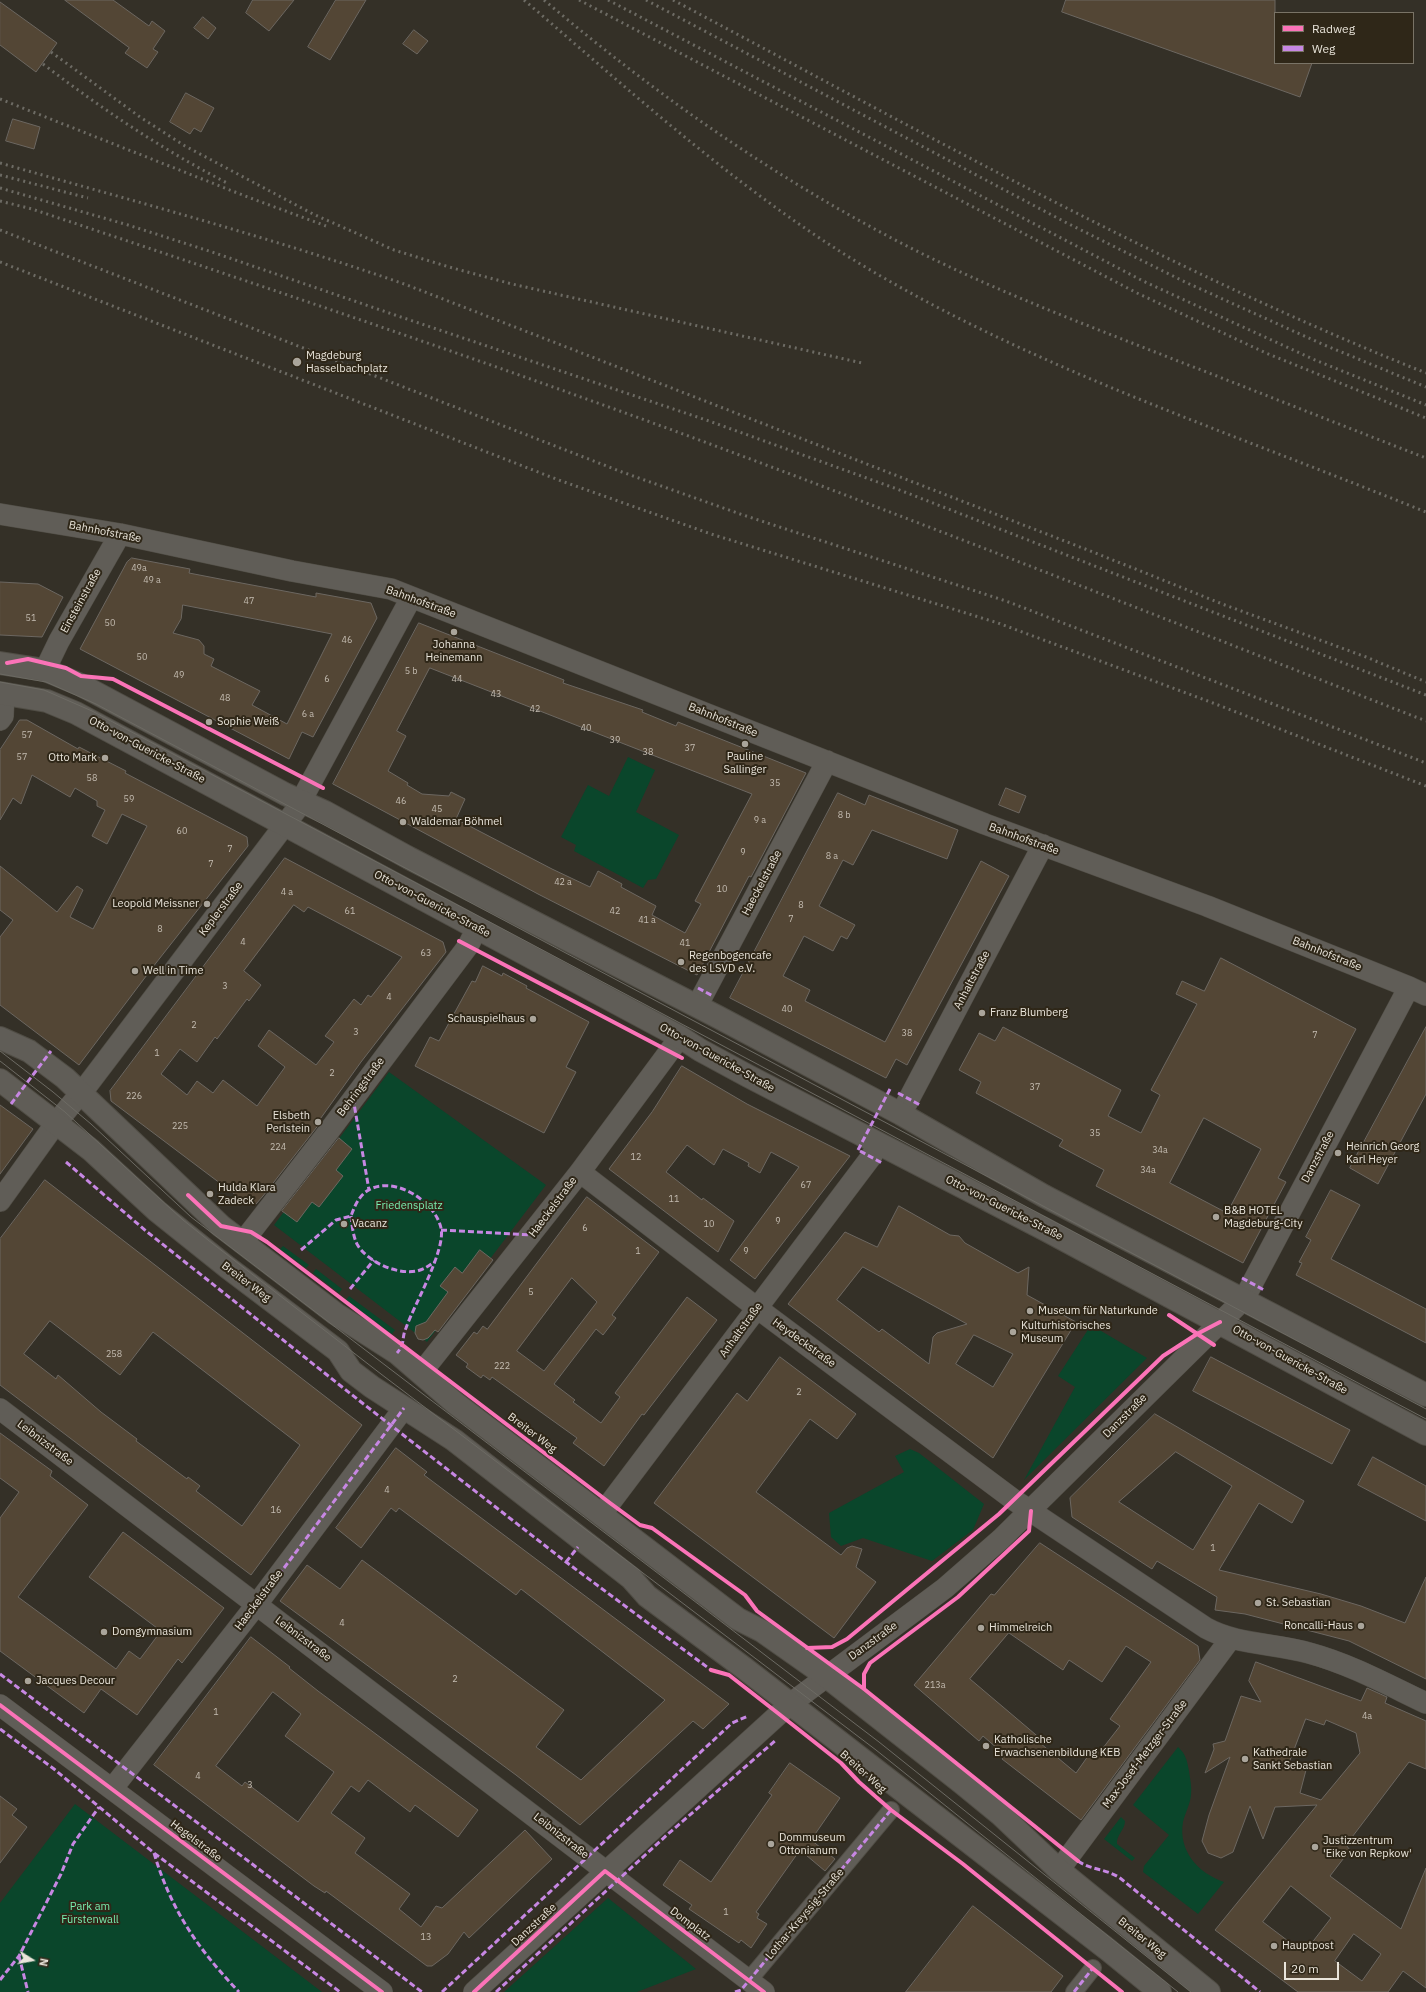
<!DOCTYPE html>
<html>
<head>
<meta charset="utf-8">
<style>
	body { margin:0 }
	#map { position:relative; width:1426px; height:1992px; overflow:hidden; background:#343027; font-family:"IBM Plex Sans",sans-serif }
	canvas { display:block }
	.legend { position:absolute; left:1274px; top:12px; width:140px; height:52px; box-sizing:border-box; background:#2f2718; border:1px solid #797366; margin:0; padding:5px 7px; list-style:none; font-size:12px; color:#e9e4da }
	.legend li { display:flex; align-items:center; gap:8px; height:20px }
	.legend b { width:20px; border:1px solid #797366 }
	.north { position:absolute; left:12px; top:1940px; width:40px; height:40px; -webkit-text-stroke:3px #2f2718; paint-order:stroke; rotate:101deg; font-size:11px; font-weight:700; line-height:16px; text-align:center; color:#e9e4da }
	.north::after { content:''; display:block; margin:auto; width:14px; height:18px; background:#e9e4da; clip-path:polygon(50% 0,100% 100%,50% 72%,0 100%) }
	.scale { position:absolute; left:1284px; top:1962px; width:55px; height:18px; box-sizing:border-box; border:2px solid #e9e4da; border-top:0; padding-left:5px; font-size:12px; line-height:14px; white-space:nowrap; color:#e9e4da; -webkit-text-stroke:3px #2f2718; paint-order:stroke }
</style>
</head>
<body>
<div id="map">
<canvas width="1426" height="1992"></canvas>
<ul class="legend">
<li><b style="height:5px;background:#fb73b8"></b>Radweg</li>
<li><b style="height:5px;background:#c787e3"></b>Weg</li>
</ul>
<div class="north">N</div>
<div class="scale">20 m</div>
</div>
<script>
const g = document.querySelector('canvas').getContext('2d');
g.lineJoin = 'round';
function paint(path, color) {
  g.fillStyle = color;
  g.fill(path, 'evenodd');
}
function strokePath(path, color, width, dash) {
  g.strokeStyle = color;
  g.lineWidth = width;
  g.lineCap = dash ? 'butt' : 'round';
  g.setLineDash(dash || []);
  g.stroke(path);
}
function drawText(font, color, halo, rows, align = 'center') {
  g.font = font + ' "IBM Plex Sans",sans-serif';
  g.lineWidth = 4;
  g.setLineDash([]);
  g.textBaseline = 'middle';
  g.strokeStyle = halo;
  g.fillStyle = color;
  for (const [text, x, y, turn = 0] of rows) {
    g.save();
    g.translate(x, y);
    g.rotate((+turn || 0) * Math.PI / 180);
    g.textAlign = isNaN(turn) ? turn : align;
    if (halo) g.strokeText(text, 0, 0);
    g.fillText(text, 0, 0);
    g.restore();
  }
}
const green = new Path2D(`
	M628,757L655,770L636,812L679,835L656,879L648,880L643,888L574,851L576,845L561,837L588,785L609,796Z
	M389,1072L546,1185L427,1342L274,1225Z
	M283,1246L309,1265L306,1268L280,1249Z
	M316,1269L342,1289L339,1293L313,1273Z
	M349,1296L395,1330L392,1334L346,1300Z
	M1091,1325L1147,1358L1024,1480L1075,1387L1058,1376Z
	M910,1449L919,1453L984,1504L973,1530L932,1561L863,1538L841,1546L831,1537L829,1513L904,1472L895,1456Z
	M1178,1747C1186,1754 1187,1761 1189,1771C1190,1779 1192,1787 1191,1795C1190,1805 1185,1813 1183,1822C1178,1851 1198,1873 1224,1882L1198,1914L1143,1872L1144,1866L1169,1835L1133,1805Z
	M75,1804L322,1992H0V1903Z
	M1121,1817L1125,1821C1125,1830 1116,1835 1117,1844L1135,1858L1132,1861L1104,1839Z
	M608,1898L696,1969L637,1992H504Z`);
const building = new Path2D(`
	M65,0H113L149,26L152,21L165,31L153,49L158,52L147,68L125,53L129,48Z
	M253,0H294L269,31L246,13Z
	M336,0H366L330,60L308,47Z
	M1066,0H1275V63H1312L1300,97L1062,12Z
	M0,2L57,43L36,72L0,45Z
	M203,17L216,28L208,39L194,28Z
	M414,30L428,41L417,54L403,44Z
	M186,93L214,108L201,132L194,128L190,134L170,122Z
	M13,119L40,127L34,149L6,141Z
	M132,558L190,569L189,573L220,579L316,597V593L371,603L377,618L313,737L302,732L289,759L80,649L127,562ZM183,605L332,634L287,724L252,705L260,691L211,666L214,659L204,654V646L199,640L173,633L181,619Z
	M0,582L38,584L63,597L42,637L0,635Z
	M419,623L564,680L563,683L643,710L642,712L676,726L678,722L806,773L751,877L749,876L697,975L538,894L333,784ZM430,668L752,794L695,901L701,904L685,933L652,915L656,906L621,887L622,884L598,871L590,887L552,869L456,819L465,799L451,792L449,796L422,794L407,785L408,783L388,771L406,736L397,731Z
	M20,720H27L78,749L79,747L126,771L125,773L247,837L248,846L156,963L79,1065L0,1005V937L13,920L0,910V866L57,912L77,886L83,890L70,917L93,929L147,826L122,814L107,844L92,836L105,810L97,806V801L75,788L70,797L32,775L21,804L13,798L0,820V750Z
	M1006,788L1026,796L1019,813L999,805Z
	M838,793L865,805L869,795L958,830L947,859L872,830L853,865L843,860L819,906L855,925L847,939L841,936L833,951L804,936L783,976L810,990L805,1001L885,1042L981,861L1009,876L907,1065L896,1059L886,1078L730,998Z
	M285,858L443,942L446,952L361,1062L318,1122L320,1123L263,1196L256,1204L249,1205L111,1101L110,1091ZM294,905L304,912L308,907L402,957L371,997L368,995L361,1005L354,999L325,1036L334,1042L316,1065L269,1030L258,1046L285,1067L257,1106L223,1080L213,1093L197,1081L187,1095L161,1074L180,1049L197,1062L215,1037L217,1039L247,999L249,1001L261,985L244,971Z
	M1221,958L1356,1029L1278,1178L1286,1182L1243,1263L1096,1186L1104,1170L1059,1146L1063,1140L976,1093L981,1082L959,1070L979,1033L995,1041L1003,1027L1121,1090L1108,1116L1141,1133L1160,1095L1151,1090L1197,1004L1176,994L1182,981L1204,991ZM1204,1118L1261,1149L1227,1213L1170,1183Z
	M483,966L502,976L503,973L527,986L526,988L589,1022L566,1067L576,1072L544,1133L415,1066L430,1037L439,1041L472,981L475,982Z
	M1426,1027V1094L1378,1184L1350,1168Z
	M682,1066L747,1104L850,1156L755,1279L730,1260L799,1167L771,1152L760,1173L748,1166L749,1163L723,1149L714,1165L687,1145L666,1172L702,1200L703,1198L734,1221L718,1252L609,1169L652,1112Z
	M0,1105L33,1129L0,1174Z
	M339,1138L352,1149L336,1170L343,1176L319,1207L312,1202L297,1222L282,1211Z
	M45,1180L362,1425L251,1575L0,1385V1239ZM50,1321L120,1375L153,1332L300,1445L242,1526L196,1491L200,1486L188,1477L187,1479L136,1441L137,1439L101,1412L58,1375L56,1379L24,1354Z
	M1331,1190L1360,1205L1331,1259L1426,1309V1343L1296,1275L1302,1263L1299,1262L1311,1240L1306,1237Z
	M587,1197L659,1252L612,1315L616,1318L603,1335L596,1329L554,1384L575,1400L573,1402L601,1423L620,1397L615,1393L687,1297L717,1320L644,1415L642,1414L604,1466L573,1443L577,1438L492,1377L490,1380L483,1375L481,1378L466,1367L468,1364L456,1355L474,1332L477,1334L483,1326L487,1329ZM572,1278L597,1302L544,1371L517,1351Z
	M899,1206L950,1235L959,1236L965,1243L1018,1273L1029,1267L1027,1295L1076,1322L993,1458L788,1304L845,1232L877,1247ZM863,1267L967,1324L937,1333L933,1337L929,1364L882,1329L879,1332L837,1300ZM974,1335L1013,1354L993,1387L956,1364Z
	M480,1250L493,1260L438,1332L435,1330L428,1338L423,1340L418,1339L415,1333L416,1326L426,1322L448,1292L440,1286L455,1267L462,1273Z
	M780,1357L856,1414L837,1439L810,1419L756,1492L841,1555L847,1548L852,1546L862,1549L856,1567L876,1582L834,1638L654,1503L737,1393L747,1401Z
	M1211,1357L1350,1430L1332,1464L1193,1391Z
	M1155,1414L1304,1501L1292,1523L1259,1503L1219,1570L1321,1594L1361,1606L1405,1623L1426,1577V1679L1349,1641L1245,1614L1215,1610L1217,1597L1157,1561L1152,1569L1072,1517L1070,1498ZM1176,1452L1232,1486L1193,1550L1119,1502Z
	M0,1433L52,1471L50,1476L88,1505L18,1597L116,1669L129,1651L140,1659L161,1631L89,1577L123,1532L224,1608L182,1663L178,1659L137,1715L101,1689L84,1713L0,1651V1518L19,1492L0,1478Z
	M396,1448L427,1472L424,1475L729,1704L703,1729L693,1721L580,1825L516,1775L280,1601L307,1565L340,1589L362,1560L564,1710L536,1747L581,1780L665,1700L521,1589L516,1595L399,1508L396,1512L391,1508L361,1548L336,1528Z
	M1373,1457L1426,1486V1521L1358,1485Z
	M1040,1543L1198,1646L1200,1660L1081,1820L1002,1759L1005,1755L983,1736L979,1741L914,1685L991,1594L994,1595ZM1009,1633L1063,1670L1069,1660L1102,1682L1126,1646L1151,1662L1110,1719L1120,1726L1099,1753L1093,1749L1076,1773L1040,1743L1042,1740L970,1679Z
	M251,1637L290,1667L289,1668L318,1691L478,1810L458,1837L415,1805L410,1812L368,1780L359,1792L351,1786L331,1813L365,1838L355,1853L410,1894L399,1909L421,1927L436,1906L442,1908L525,1830L552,1859L469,1938L464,1932L448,1954L432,1966H427L326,1891L325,1893L314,1886L154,1765ZM273,1692L301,1714L285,1736L334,1772L298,1822L245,1782L242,1786L216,1766Z
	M1256,1662L1361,1701L1367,1688L1387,1697L1385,1703L1426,1721V1769L1409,1762L1346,1845L1350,1850L1330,1876L1401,1929L1426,1868V1988L1403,1971L1388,1992H1298L1215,1930L1317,1805L1275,1807L1263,1839L1250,1806L1233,1852L1221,1858L1208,1853L1202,1841L1209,1815L1230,1757L1205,1773L1214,1749L1213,1744L1225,1741L1241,1696L1261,1702L1249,1681ZM1306,1719L1324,1725L1326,1720L1356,1733L1360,1753L1321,1800L1300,1793L1306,1770L1289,1764ZM1291,1886L1331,1918L1304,1953L1263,1922ZM1354,1934L1381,1954L1362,1981L1335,1961Z
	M790,1763L840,1798L811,1840L835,1859L825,1871L800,1850L756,1912L759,1914L757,1918L767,1924L751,1948L741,1940L739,1943L689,1909L692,1905L663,1885L680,1860L711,1882L772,1795L769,1793Z
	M0,1796L17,1809L12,1815L27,1827L0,1863Z
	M973,1906L1063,1976L1051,1992H906Z`);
const pedestrian = new Path2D(`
	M749,1980L891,1810
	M1074,1992L1093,1968`);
const minor = new Path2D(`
	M0,514L120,534L292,571L391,589L985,824L1207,906L1409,987L1426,995
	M45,670L59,641L120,534
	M0,720L3,716L4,693
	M697,1006L827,761
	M901,1114L1043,845
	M580,1172L757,1308L1014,1500L1206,1628C1237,1645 1275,1643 1309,1653C1350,1664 1388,1685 1426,1703
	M0,1201L56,1123L89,1083L296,810L411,598
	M242,1243L329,1131L468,946L477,928
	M421,1373L580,1172L680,1037
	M0,1409L764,1992
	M601,1515L871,1157L878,1144
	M0,1705L382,1992
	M112,1789L257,1604L404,1408
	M1059,1870L1231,1638
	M474,1992L790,1704L945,1588L1001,1539L1244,1299L1409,987`);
const tertiary = new Path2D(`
	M0,663L45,670L81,685L285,794L325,812L409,858L718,1017L901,1114L1044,1196L1426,1395
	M0,693L47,701L76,713L680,1037L700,1050L748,1076L1046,1230L1426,1434
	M0,1038L29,1051L65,1078L221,1226L336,1314L397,1353L455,1403L738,1619L762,1631L826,1676L962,1783L1001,1815L1059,1870L1209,1992
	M0,1080L91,1150L157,1211L227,1267L338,1351L351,1371L372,1387L454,1440L631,1578L647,1596L744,1668L1107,1949L1160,1992`);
const tram = new Path2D(`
	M0,674L46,682L96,704L1426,1409
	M0,682L44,690L92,711L1426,1419
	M0,1051L53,1092L91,1124L191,1217L879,1742L1191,1992
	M0,1061L65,1112L183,1220L208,1240L381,1374L876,1750L1178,1992`);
const rail = new Path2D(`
	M524,0C635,95 745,196 872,271C989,340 1114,390 1240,439C1302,463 1364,487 1426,512
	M544,0C655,94 772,176 901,243C990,289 1084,324 1178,361C1261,393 1343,426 1426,458
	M579,0L1137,293L1266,353L1426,418
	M608,0L1143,281L1315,360L1426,405
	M646,0L1065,222L1185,282L1322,344L1426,387
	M673,0C920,131 1165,269 1426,373
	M51,52L140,117L185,146L313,214L394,250L449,267L512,284L862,363
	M43,64C102,109 163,150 229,184
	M0,99L245,196L326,226
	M0,163C137,202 273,238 407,285L1098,554L1225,605L1366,657L1426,682
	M0,175L88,198
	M0,188L128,225L212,252L395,315L709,421L897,489L1426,695
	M0,201L32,209C256,284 480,359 702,441C944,531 1185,627 1426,721
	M0,230L622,472L743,515L1006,601L1426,763
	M0,262L556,479L711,534L998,623L1213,703L1426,786`);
const quiet = new Path2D(`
	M698,988L713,996
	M898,1093L920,1105
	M353,1098L369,1190
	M11,1104L51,1051
	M858,1150L890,1089
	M860,1151L882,1163
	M66,1162L146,1231L361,1402L566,1562L711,1670
	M351,1216C352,1225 353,1236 357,1244C367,1262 397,1275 417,1271C424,1269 429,1266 434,1262
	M441,1230L532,1235
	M301,1250L336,1220L351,1216C354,1208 358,1197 367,1191C393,1174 435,1201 441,1228C446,1250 414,1305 406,1328C401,1339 406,1342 397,1353
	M1242,1278L1264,1290
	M350,1289L374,1260
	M566,1562L578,1547
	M257,1604L404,1408
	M0,1674L422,1992
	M0,1729L54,1769L154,1853L340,1992
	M154,1853C171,1910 198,1949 239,1992
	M1078,1861C1091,1870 1107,1869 1120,1878L1260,1992
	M19,1956L28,1992
	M0,1980L19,1956L61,1874L73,1844L99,1807
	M442,1992L732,1723L748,1716
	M496,1992L668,1834L776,1740
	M735,1992L741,1990L891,1810
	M1074,1992L1093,1968`);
const cycleway = new Path2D(`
	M7,663L28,659L66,668L81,676L113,679L323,788
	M459,941L682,1058
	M188,1195L221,1226L251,1232L267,1242L610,1503L640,1525L652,1528L745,1595L757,1611L864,1689L1078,1861
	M1169,1315L1214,1345
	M807,1648L832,1647L847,1639L999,1514L1163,1356L1197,1334L1220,1322
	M711,1670L729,1675L779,1714L841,1763L859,1782L891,1810L963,1864L1122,1992
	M864,1689V1674L870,1663L958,1597L1029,1531L1031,1511
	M0,1705L382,1992
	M474,1992L605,1871L764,1992`);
const markers = [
	[297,362,5,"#aaa59b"],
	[454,632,4,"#aaa59b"],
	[209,722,4,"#aaa59b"],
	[745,744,4,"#aaa59b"],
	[105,758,4,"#aaa59b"],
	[403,822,4,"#aaa59b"],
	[207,904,4,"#aaa59b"],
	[681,962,4,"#aaa59b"],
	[135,971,4,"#aaa59b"],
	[982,1013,4,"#aaa59b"],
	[533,1019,4,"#aaa59b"],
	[318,1122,4,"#aaa59b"],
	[1338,1153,4,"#aaa59b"],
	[210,1194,4,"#aaa59b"],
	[1216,1217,4,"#aaa59b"],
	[344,1224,4,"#aaa59b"],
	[1030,1311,4,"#aaa59b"],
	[1013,1332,4,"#aaa59b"],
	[1258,1603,4,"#aaa59b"],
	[1361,1626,4,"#aaa59b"],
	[981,1628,4,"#aaa59b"],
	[104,1632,4,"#aaa59b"],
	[28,1681,4,"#aaa59b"],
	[986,1746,4,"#aaa59b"],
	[1245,1759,4,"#aaa59b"],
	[771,1844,4,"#aaa59b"],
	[1315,1847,4,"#aaa59b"],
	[1274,1946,4,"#aaa59b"]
];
const numberNames = [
	["49a",139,568],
	["49 a",152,580],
	["47",249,601],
	["51",31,618],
	["50",110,623],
	["46",347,640],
	["50",142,657],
	["5 b",411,671],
	["49",179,675],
	["6",327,679],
	["44",457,679],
	["43",496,694],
	["48",225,698],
	["42",535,709],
	["6 a",308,714],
	["40",586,728],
	["57",27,735],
	["39",615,740],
	["37",690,748],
	["38",648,752],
	["57",22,757],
	["58",92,778],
	["35",775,783],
	["59",129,799],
	["46",401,801],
	["45",437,809],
	["8 b",844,815],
	["9 a",760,820],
	["60",182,831],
	["7",230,849],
	["9",743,852],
	["8 a",832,856],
	["7",211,864],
	["42 a",563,882],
	["10",722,889],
	["4 a",287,892],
	["8",801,905],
	["61",350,911],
	["42",615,911],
	["7",791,919],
	["41 a",647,920],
	["8",160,929],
	["4",243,942],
	["41",685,943],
	["63",426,953],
	["3",225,986],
	["4",389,997],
	["40",787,1009],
	["2",194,1025],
	["3",356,1032],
	["38",907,1033],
	["7",1315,1035],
	["1",157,1053],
	["2",332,1073],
	["37",1035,1087],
	["226",134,1096],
	["225",180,1126],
	["35",1095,1133],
	["224",278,1147],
	["34a",1160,1150],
	["12",636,1157],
	["34a",1148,1170],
	["67",806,1185],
	["11",674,1199],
	["9",778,1221],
	["10",709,1224],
	["6",585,1228],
	["1",638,1251],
	["9",746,1251],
	["5",531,1292],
	["258",114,1354],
	["222",502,1366],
	["2",799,1392],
	["4",387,1490],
	["16",276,1510],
	["1",1213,1548],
	["4",342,1623],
	["2",455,1679],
	["213a",935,1685],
	["1",216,1712],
	["4a",1367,1716],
	["4",198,1776],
	["3",250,1785],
	["1",726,1912],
	["13",426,1937]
];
const poiNames = [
	["Magdeburg",306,356],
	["Hasselbachplatz",306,369],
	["Johanna",454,645,"center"],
	["Heinemann",454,658,"center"],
	["Sophie Weiß",217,722],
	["Pauline",745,757,"center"],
	["Sallinger",745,770,"center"],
	["Otto Mark",97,758,"right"],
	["Waldemar Böhmel",411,822],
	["Leopold Meissner",199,904,"right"],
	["Regenbogencafe",689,956],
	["des LSVD e.V.",689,969],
	["Well in Time",143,971],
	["Franz Blumberg",990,1013],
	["Schauspielhaus",525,1019,"right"],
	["Elsbeth",310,1116,"right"],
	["Perlstein",310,1129,"right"],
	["Heinrich Georg",1346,1147],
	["Karl Heyer",1346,1160],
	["Hulda Klara",218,1188],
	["Zadeck",218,1201],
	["B&B HOTEL",1224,1211],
	["Magdeburg-City",1224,1224],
	["Vacanz",352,1224],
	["Museum für Naturkunde",1038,1311],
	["Kulturhistorisches",1021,1326],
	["Museum",1021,1339],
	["St. Sebastian",1266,1603],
	["Roncalli-Haus",1353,1626,"right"],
	["Himmelreich",989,1628],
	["Domgymnasium",112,1632],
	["Jacques Decour",36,1681],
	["Katholische",994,1740],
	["Erwachsenenbildung KEB",994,1753],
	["Kathedrale",1253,1753],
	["Sankt Sebastian",1253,1766],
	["Dommuseum",779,1838],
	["Ottonianum",779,1851],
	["Justizzentrum",1323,1841],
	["'Eike von Repkow'",1323,1854],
	["Hauptpost",1282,1946]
];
const streetNames = [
	["Bahnhofstraße",105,532,11],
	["Einsteinstraße",81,601,-61],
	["Bahnhofstraße",421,602,20],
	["Bahnhofstraße",723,720,22],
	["Otto-von-Guericke-Straße",147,750,28],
	["Bahnhofstraße",1024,839,20],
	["Haeckelstraße",762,883,-62],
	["Otto-von-Guericke-Straße",432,904,28],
	["Keplerstraße",221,909,-53],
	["Bahnhofstraße",1327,954,22],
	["Anhaltstraße",972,980,-62],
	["Otto-von-Guericke-Straße",717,1058,29],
	["Behringstraße",361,1087,-53],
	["Danzstraße",1318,1157,-62],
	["Haeckelstraße",553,1207,-53],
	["Otto-von-Guericke-Straße",1004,1208,27],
	["Breiter Weg",246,1282,37],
	["Anhaltstraße",741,1330,-54],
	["Heydeckstraße",804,1343,36],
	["Otto-von-Guericke-Straße",1290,1360,29],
	["Danzstraße",1125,1416,-45],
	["Breiter Weg",532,1433,37],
	["Leibnizstraße",45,1443,37],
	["Haeckelstraße",259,1600,-53],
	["Leibnizstraße",303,1639,37],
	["Danzstraße",873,1641,-36],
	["Max-Josef-Metzger-Straße",1145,1754,-53],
	["Breiter Weg",863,1772,42],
	["Leibnizstraße",561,1836,38],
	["Hegelstraße",196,1841,37],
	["Lothar-Kreyssig-Straße",805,1914,-50],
	["Domplatz",690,1924,37],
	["Danzstraße",534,1925,-43],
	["Breiter Weg",1142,1938,39]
];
const parkNames = [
	["Friedensplatz",409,1206],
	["Park am",90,1907],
	["Fürstenwall",90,1920]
];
paint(green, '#0a462b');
paint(building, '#534635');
strokePath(building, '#6c6761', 1);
strokePath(pedestrian, '#504d45', 18);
strokePath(minor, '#504d45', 22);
strokePath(tertiary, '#504d45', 24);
strokePath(pedestrian, '#605d57', 16);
strokePath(minor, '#605d57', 21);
strokePath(tertiary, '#605d57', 22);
strokePath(tram, '#6d6b64', 1);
strokePath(rail, '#6d6b64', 3, [2, 4]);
strokePath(quiet, '#c787e3', 3, [6, 3]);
strokePath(cycleway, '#fb73b8', 4);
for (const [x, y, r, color] of markers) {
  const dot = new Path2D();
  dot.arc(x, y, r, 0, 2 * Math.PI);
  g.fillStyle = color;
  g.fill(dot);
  strokePath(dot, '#2f2718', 1.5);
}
drawText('9px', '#c4bcb1', null, numberNames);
drawText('11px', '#e9e4da', '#2f2718', poiNames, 'left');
drawText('11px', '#e9e4da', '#2f2718', streetNames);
drawText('11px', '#79efb0', '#2f2718', parkNames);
</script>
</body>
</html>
